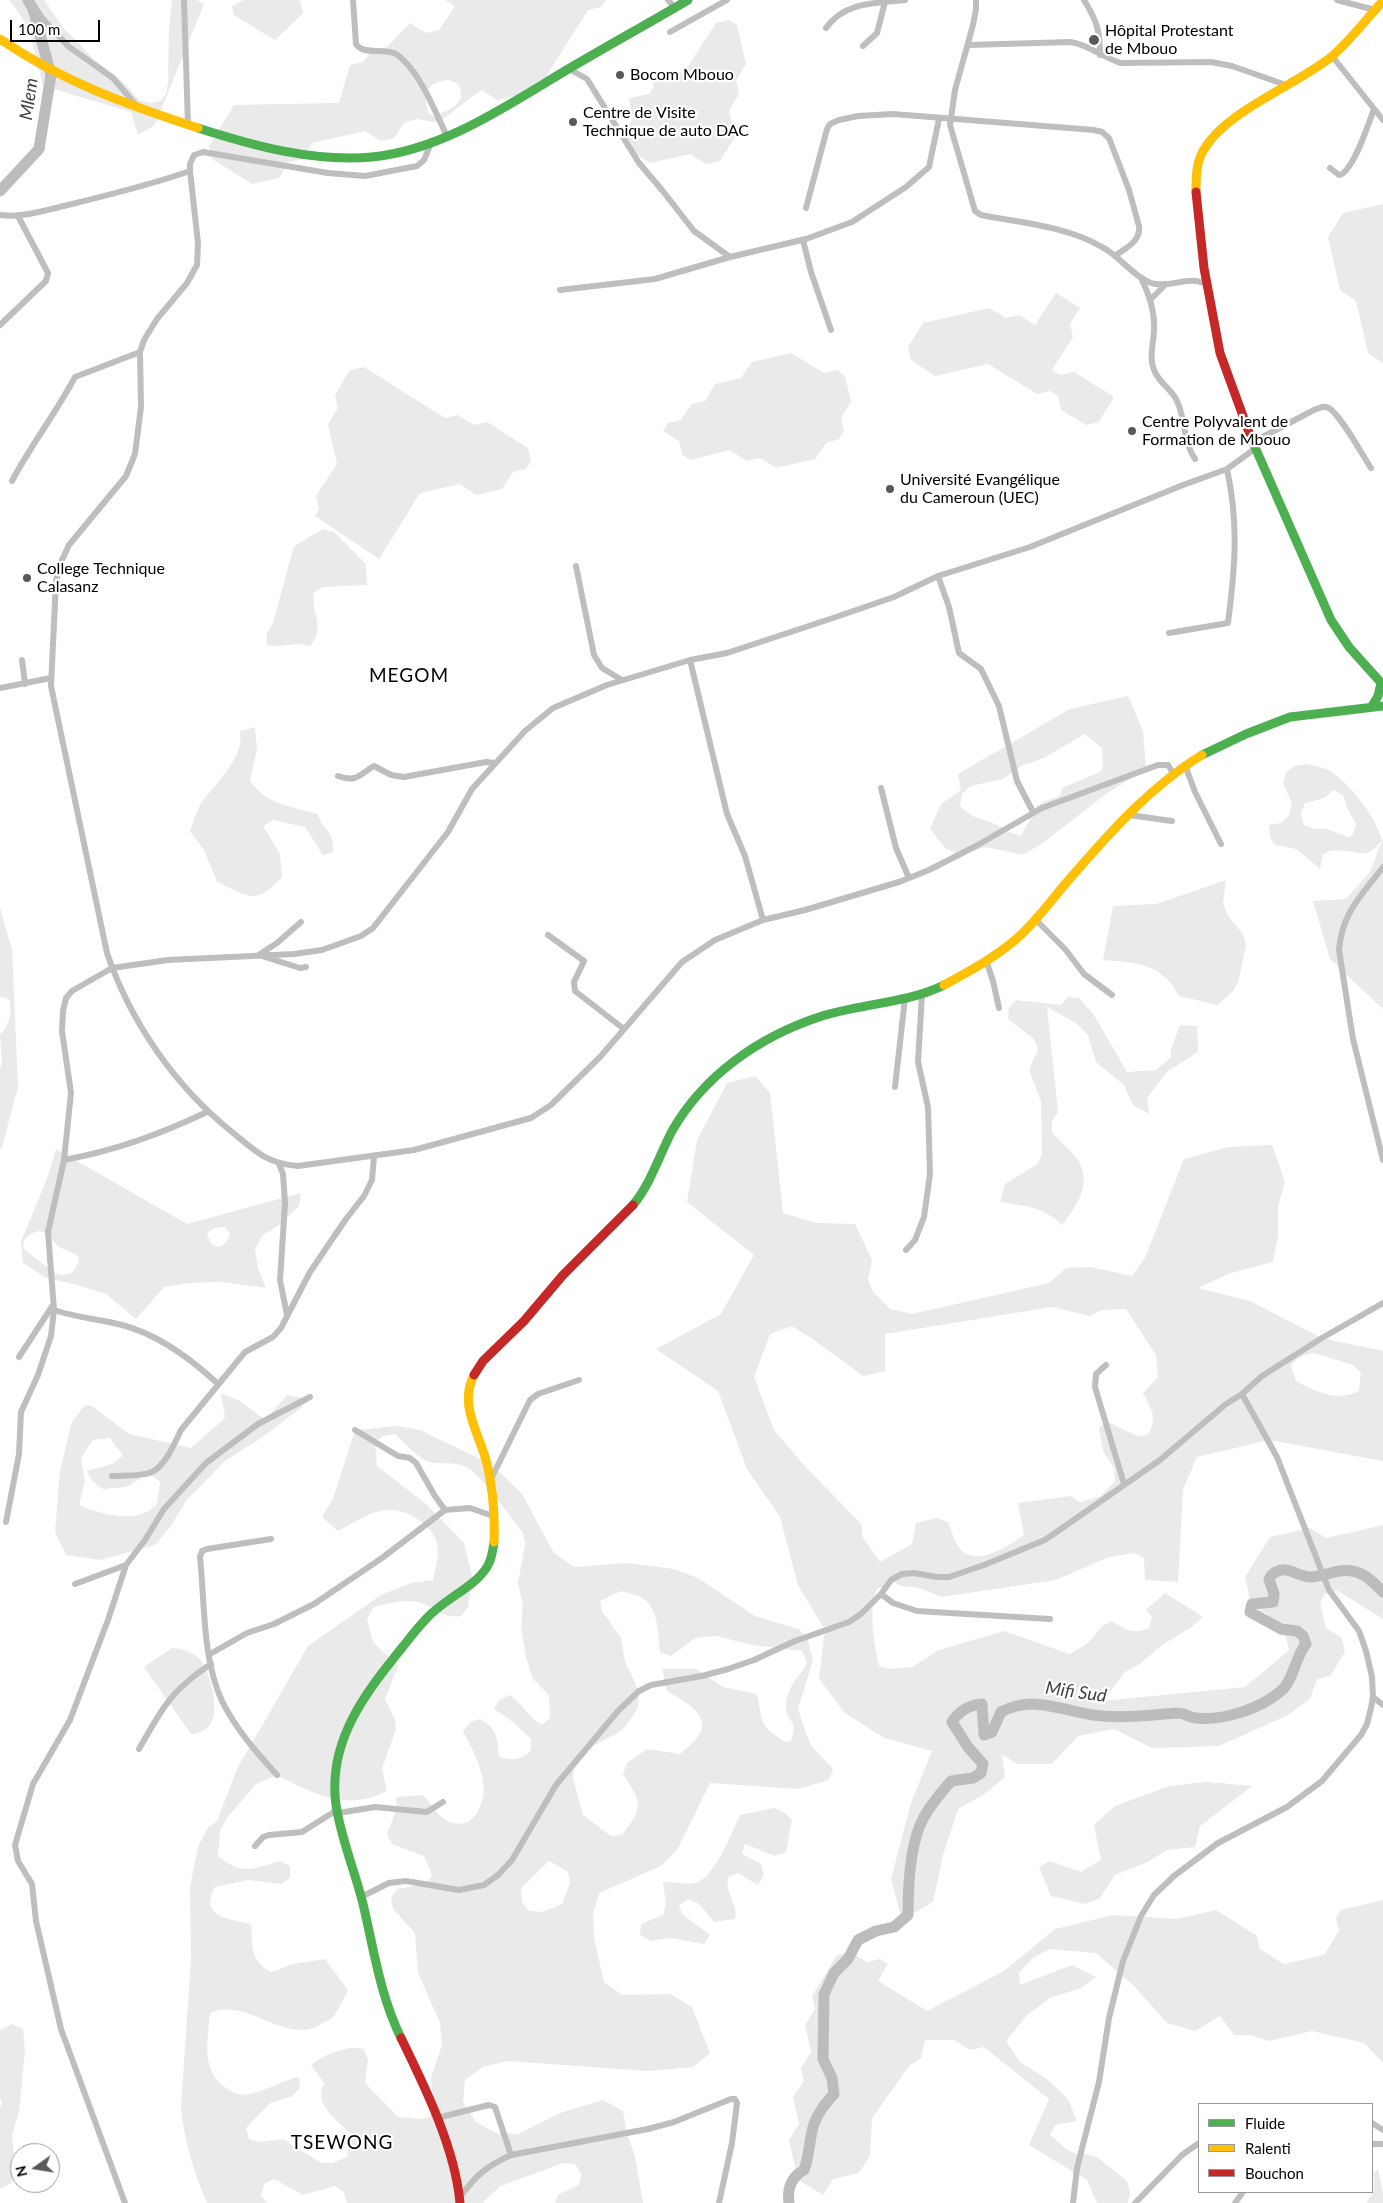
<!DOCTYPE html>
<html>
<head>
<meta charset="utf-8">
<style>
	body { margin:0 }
	#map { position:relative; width:1383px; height:2203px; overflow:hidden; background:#fff; font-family:Lato,sans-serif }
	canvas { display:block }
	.legend { position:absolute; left:1198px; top:2103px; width:175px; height:90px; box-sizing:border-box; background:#fff; border:1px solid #999; margin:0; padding:6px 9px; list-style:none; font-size:15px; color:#000 }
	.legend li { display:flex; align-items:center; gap:10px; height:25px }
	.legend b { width:25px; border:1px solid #999 }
	.north { position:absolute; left:10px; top:2143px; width:50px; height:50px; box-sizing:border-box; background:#fff; border:1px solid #999; border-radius:50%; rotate:257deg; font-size:14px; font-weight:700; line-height:20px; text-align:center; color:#000 }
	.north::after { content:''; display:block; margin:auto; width:18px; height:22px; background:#595959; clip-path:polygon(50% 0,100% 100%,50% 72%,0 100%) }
	.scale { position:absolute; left:10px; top:20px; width:90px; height:22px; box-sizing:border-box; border:2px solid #000; border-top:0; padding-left:6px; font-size:15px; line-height:18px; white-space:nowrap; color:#000; -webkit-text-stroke:4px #fff; paint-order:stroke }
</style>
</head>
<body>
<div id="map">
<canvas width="1383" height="2203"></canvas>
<ul class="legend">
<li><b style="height:6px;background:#4caf50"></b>Fluide</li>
<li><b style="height:6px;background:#ffc107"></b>Ralenti</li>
<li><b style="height:6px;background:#c62828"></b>Bouchon</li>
</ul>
<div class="north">N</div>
<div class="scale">100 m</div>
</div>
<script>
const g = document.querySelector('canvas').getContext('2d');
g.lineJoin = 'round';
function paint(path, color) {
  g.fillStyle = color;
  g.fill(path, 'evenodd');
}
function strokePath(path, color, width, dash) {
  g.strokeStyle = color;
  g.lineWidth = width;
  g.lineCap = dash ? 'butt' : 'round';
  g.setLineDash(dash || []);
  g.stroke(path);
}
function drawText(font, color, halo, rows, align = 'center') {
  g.font = font + ' Lato,sans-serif';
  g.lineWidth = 4.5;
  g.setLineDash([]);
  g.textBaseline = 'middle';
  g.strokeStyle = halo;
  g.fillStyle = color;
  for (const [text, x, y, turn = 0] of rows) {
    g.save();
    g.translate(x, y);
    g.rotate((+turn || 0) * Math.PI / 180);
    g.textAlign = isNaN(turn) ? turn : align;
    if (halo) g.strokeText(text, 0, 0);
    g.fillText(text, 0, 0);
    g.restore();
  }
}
const green = new Path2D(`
	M9,0H44L65,30L78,42L92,58L123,82L139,100L150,103L160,101L166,94L168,83L169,29L172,0H197L204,4L155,125L138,135L131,112L43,86C36,56 31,23 9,0Z
	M244,0H300L303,13L275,40L234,15L232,6Z
	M445,0H606L601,7L588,10L537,91L497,100L481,90L438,123L418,119L405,122L394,138L381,141L365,131L312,143L302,159L289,162L279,178L252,184L212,159L209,146L234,105L339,103L350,65L363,62L373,50L387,47L410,23L426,33L439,30L455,6ZM449,80L459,85C467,104 450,110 434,116L429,114C422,94 426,82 449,80Z
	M729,20L737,25L746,64L736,81L739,94L729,110L735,137L720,161L706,164L690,154L650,163L626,148L623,134L633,118L629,98L649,94L654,86L652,79L685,71L716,23Z
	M1383,204V363L1368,353L1356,301L1340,290L1328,237L1343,213Z
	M1056,293L1080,308L1070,324L1073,337L1052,370L1060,375L1074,372L1114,397L1099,422L1086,425L1061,410L1058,396L1050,391L1037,394L988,364L935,376L911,360L908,347L923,323L989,308L1006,318L1019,315L1035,325Z
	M791,353L824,373L837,370L845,376L851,402L841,418L844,431L839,439L826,443L815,459L776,468L760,458L746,461L730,450L690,460L682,454L679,441L663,431L668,423L681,420L692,404L705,401L715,384L741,378L752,362Z
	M364,367L445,418L458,415L474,425L487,422L528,448L531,461L526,469L513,472L502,489L476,495L460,484L420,493L379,559L315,516L319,509L316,496L337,464L328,424L338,408L335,395L350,370Z
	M323,529L334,532L366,564L367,585L323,587L314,592C310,616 327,624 310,646C294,641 284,649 267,645V634L273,623L294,546Z
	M1128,696L1143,731L1146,769L1106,794L1043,843L1022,855L986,847L960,854L946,849L930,829L941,804L961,790L958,774L1070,709ZM1085,734L1102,748L1103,767L1100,772L1062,788L1060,796L1045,801L1037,806L1021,836C1011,834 1005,829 995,824C977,816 976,821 960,806L962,794L971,786L1003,779L1023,765L1044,758Z
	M255,727L257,749L250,781C266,804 292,807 318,814C323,832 334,828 333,852L323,855L305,827L273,820L263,826L280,854L282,877C256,906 250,897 217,882L204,850L190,831C193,824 195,815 198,809C212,784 245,761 240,731Z
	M1306,764C1314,766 1322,767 1328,770C1348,780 1377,819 1382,840C1363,868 1349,841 1323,854L1320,869L1296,849L1275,845L1270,837L1269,825L1281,823L1289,815L1292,804L1283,783L1286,772L1295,766ZM1333,790L1343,795L1348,810L1356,824L1353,835L1348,837L1327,829H1315L1304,825L1301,814L1305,803L1325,798Z
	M1383,838V1009L1330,959L1313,901L1346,899L1370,872Z
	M1226,880L1223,904L1228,916L1243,934L1246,945L1239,979L1234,990L1218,1005L1179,996C1162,963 1137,963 1103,960L1113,906L1156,904Z
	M0,908L12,950L18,1087L2,1147L0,1150V1068L2,1065L0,1035C9,1024 12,1016 10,1001L6,998L0,997Z
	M1068,997L1079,998L1094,1015L1127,1072L1156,1070L1171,1057V1049L1180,1025L1197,1026L1198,1052L1167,1072L1147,1098L1149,1114L1133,1105L1124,1085L1096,1062L1088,1035L1076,1023L1047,1007L1058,1112L1052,1121V1132C1060,1142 1072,1151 1079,1162C1092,1185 1076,1207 1062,1225C1045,1208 1023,1205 1000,1202L1005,1184L1037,1164L1042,1155L1041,1101L1029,1070L1038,1049L1034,1039L1008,1019L1009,1008L1016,1000L1061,1005Z
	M755,1076L770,1093L783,1213L816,1223L855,1224L872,1260L868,1280L873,1292L890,1309L912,1314L1049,1283L1066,1268L1091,1267L1132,1276L1145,1258L1184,1159L1228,1147L1272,1145L1285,1182L1278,1207V1236L1273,1262L1231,1273L1198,1288L1250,1301L1322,1338L1383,1351V1461L1269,1440L1197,1457L1183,1490L1178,1582L1145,1580L1144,1558L1134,1553L1109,1557L1056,1580L941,1597L920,1588L901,1586L891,1580L887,1585L877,1589C868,1612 874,1642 879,1666L891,1669L912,1667L939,1650L1004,1631L1070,1654L1088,1643L1102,1626L1112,1621C1126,1630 1133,1635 1149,1628L1152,1617L1146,1610L1165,1593L1203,1617L1190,1628L1162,1645L1140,1664L1125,1672L1103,1701L1245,1687L1289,1650L1286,1637L1270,1627L1267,1614L1251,1604L1245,1577L1270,1537L1310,1528L1326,1538L1383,1525V1619L1338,1591L1325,1594L1320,1602L1326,1628L1342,1638L1345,1652L1330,1676L1317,1679L1310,1699L1288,1715L1219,1746L1152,1748L1114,1729L1078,1736L1052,1764H1018L1002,1755L1005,1777L983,1795L958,1809L943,1855L933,1902L902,1920L891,1879L911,1803L932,1751L884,1738L845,1713L819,1679L825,1630L798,1585L780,1517L747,1469L718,1391L656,1349L721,1314L754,1255L687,1202L697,1140L727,1083ZM1052,1307L1090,1316L1101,1310L1126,1309L1156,1355L1158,1377L1143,1393C1151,1409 1158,1417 1148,1435L1137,1436L1106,1421L1099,1429L1103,1451L1115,1470V1481L1101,1496L1080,1502L1071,1496L1018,1503L1024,1535C1009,1545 980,1566 962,1551C955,1544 951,1531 948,1522L937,1518L916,1523L912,1544L880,1562L862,1536V1525L803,1464L774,1430L754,1377L770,1334L792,1326L817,1342L863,1376L885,1371V1334ZM1314,1353L1353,1365L1361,1373L1359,1391C1337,1402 1316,1392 1296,1381L1291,1366C1297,1357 1304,1355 1314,1353Z
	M56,1149L187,1224L301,1193L299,1206L278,1226L263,1235L255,1249L258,1268L266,1288L222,1282L190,1283L164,1287L136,1319L106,1294L74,1284L46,1278L23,1263L21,1242L48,1176ZM225,1227L230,1234L226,1243L219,1247L211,1244L207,1234C211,1228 218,1227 225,1227ZM40,1231L45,1233L58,1246L78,1256L79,1262L72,1273L61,1275L55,1273L26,1251L23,1246C24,1236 31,1233 40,1231Z
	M221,1393L240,1401L265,1420L287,1395L307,1399L310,1397L302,1407L264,1436L225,1461L186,1501L171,1526L155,1545L100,1560L66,1555L55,1532L60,1471L72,1422L85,1405L92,1406L129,1434L191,1448L225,1418ZM110,1438L123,1456L112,1464L87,1471L92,1481L103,1489L126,1487L149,1473L160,1482L157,1504C153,1507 149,1511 144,1513C125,1521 97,1513 79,1505L85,1481L81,1458L93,1440Z
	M398,1426L420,1430L480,1459H486L522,1494L554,1553L574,1567L628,1563L674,1569L698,1578L755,1616L798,1629L807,1637L813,1660L798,1709L810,1744L833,1769L829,1780L798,1789L710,1783L677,1850L661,1866L599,1893L593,1915L594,1938L604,1982L622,1995L670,1994L692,2007L710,2053L693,2067L649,2071L507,2061L483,2067L465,2080L463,2102L476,2122L496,2133L518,2134L560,2113L603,2100L623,2111L627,2134L635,2156L643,2203H555L559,2194L579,2185L581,2174L575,2164L563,2163L501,2186L484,2201V2203H347L344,2192L335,2186L303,2195L274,2179L264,2184L261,2196L268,2203H207C194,2172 184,2141 181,2107L191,1960L190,1887L198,1847L207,1829L217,1821L237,1769L308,1646L381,1595L411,1583L433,1580C436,1568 441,1550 435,1538C426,1519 401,1506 380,1511C366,1514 351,1525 338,1531L322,1517L333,1499L355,1430ZM395,1434C403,1441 419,1459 427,1461C440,1466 454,1460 468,1468C482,1476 511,1518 523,1533L525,1544L518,1583L523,1605L521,1627L526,1658L533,1679L549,1695L550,1718L542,1725C528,1718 523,1704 510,1695L499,1700L494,1709L513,1722L531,1739V1750C521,1760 513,1761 499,1757C497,1740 498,1728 480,1719L470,1722L463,1731C471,1747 480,1762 483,1781C487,1802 473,1835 446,1820C438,1816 430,1802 423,1795L396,1797L397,1808L387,1834L392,1844L424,1856L432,1875L426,1884L397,1889L391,1898L393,1909L415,1933L418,1973L440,2023L442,2045L431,2077L434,2109L430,2117L419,2119L398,2117L365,2083L368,2060L364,2049C347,2045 325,2054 311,2065L324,2083C313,2105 336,2119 351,2134L347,2157L332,2163H321L283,2139L259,2142L249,2139L246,2128L270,2103L291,2097L300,2088L299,2077C281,2080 266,2092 248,2094C239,2096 233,2093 226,2088C200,2070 208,2041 210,2013C249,1996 286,2048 323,2023C328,2021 333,2018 335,2014C340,2007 344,1998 348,1990L325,1959L293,1964L271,1972C249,1960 253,1947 251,1924C230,1919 198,1917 215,1887L248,1880L282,1884L290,1877V1866L280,1861C253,1869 242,1876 218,1856L220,1832L226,1819L256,1784L277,1775C315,1794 345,1812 387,1791L382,1768L396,1730L395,1719L385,1699L398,1666L373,1642L367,1619L374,1607C388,1604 402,1599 417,1602C435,1605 439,1619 461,1616L468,1607L472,1576L464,1543L425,1503L377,1466L375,1442L383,1436ZM621,1591C628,1593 638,1595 644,1599C659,1610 658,1635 660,1652L671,1656L695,1638L717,1636L751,1645L802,1651L807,1662C799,1681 786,1684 786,1708C787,1724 799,1719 791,1741L785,1742C759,1725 763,1724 757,1694L723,1687L696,1669H662L667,1691C682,1700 714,1715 698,1737C693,1743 686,1749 680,1754L647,1749L627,1763L623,1774C642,1803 644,1807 622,1835L611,1836L583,1815L573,1778L574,1765L587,1749L618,1733L626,1726L638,1708L639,1691L625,1662L621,1638L602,1611L600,1601ZM549,1861L568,1872L570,1883L562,1904L542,1912L529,1911L522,1902L521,1888Z
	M172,1648C182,1648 192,1652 200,1659C203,1662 205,1668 207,1672C215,1694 224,1732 191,1734L144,1667Z
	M1207,1782L1252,1786L1200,1826L1195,1847L1167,1850L1148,1862L1115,1875L1100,1898L1085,1904L1051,1896L1039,1867L1050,1861L1081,1872L1101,1860L1094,1825L1115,1806L1169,1786Z
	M774,1808L784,1812L792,1820L786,1852L775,1856L745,1844L742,1854L761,1864L764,1875L758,1885L738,1873L728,1877C725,1895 738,1901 735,1919L714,1922L699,1904L689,1899L679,1905L683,1915L710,1935L704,1944L670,1938L650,1941L640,1935L641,1924L663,1915L666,1905L663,1882C673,1882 685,1885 695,1883C714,1880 732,1831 740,1815Z
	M1383,1900V2063L1364,2043L1312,2031L1269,2041L1251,2035H1234L1220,2016L1195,2031L1167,2023L1134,1986L1096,1953L1049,1949L1032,1959L1019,1973L1020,1985L1072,1965L1096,1977L1081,1988L1050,1998L1027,2015L1006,2041L1020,2062L1047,2079L1068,2099L1077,2121L1055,2125L1050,2135L1066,2149L1076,2154H1088L1098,2158L1127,2181L1130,2193L1128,2203H1097L1087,2180L1029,2145L1049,2099L984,2047L970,2050L954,2040H925L921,2058L909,2066L872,2118L870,2156L859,2173L833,2179L823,2195L798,2180L789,2140L799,2124L793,2097L804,2081L801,2068L811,2052L805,2025L815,2009L812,1996L837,1955L851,1952L867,1962L880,1959L888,1964L878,1981L927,2011L1004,1971L1055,1929L1113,1915L1177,1919L1216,1910L1257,1936L1260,1949L1284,1964L1324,1955L1339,1931L1336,1918L1341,1910Z
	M12,2024L23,2029L25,2051L19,2112L12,2135L15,2170L11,2183L0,2189V2108L2,2102L0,2099V2030Z
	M1378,2169L1383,2193V2203H1366C1375,2193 1375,2186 1373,2173Z`);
const river = new Path2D(`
	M0,191L39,149L51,75L33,9L28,0
	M789,2203C787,2188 791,2177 804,2170C810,2154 809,2139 814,2124C818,2112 826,2103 834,2094L832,2078L823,2059L824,1994L834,1973L848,1959L858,1940L876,1931L894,1927L908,1915C908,1887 910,1843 923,1819C930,1805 941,1793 951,1781L973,1778L981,1773L983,1764L968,1747L952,1722C959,1711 969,1705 982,1704L984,1735L992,1732L1001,1712C1034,1695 1059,1710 1093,1715C1121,1719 1150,1715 1177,1713C1184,1713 1189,1717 1196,1718C1223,1721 1260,1709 1281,1691C1294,1680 1295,1657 1306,1644L1303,1636L1297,1631L1281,1629L1250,1612L1252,1604L1273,1602L1274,1594L1269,1579C1272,1574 1274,1572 1281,1570C1289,1568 1301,1577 1310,1577C1324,1577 1337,1568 1352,1571C1365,1573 1374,1583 1383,1592`);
const street = new Path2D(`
	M30,0L42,18L68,46L113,78L136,105
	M184,0L188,125
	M353,0L356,44C364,56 384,47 396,54C419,69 435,112 447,136
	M668,0L675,8
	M976,0V9L973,25L955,90L950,125L975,211L981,215C1021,223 1066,226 1102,247C1120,256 1132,276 1151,283C1170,289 1190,274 1207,285
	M1084,0C1097,21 1100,31 1100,55
	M1337,0L1375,10
	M826,28C844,2 875,3 905,0
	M670,32L727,0
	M968,45L1071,42C1089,45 1104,58 1121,63L1211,62L1232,66L1286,85
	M863,46L877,33L885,2
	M1332,56L1383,120
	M569,69L587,79L639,163L662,190L694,231L730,257
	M431,143L424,160L417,166L365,176L328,173L203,152L194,155L190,164V171L198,243L197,265L187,283L157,319L144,340L140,352L141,407L135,454L126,476L69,545L61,562L56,581L51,686L107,953C131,1023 175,1086 232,1132C255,1151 267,1164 298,1166L414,1150L531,1118L551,1105L600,1057L682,962L715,940L763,920L805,910L899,882L929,870L976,846L1042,808L1158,765H1168L1173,773
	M1330,168L1339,175C1353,173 1369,122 1374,109
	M806,208L827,129L830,124L839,120L858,116L893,114L1094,130L1102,132L1109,138L1129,190L1139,226C1141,241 1126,248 1116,255
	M0,215C23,218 46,210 68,205C109,195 150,185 190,171
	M803,240L811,272L831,330
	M1141,278C1149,294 1155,311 1154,329C1154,342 1149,355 1153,367C1157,382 1172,389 1177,401C1186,420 1183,442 1195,459
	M560,290L655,279L730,257L806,239L852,222L906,187L929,167L939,119
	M1151,299L1166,284
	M0,325L46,281L48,273L18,216
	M1253,442L1314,410C1320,408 1324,405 1329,408C1342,417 1361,453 1371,468
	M12,481C31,445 56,413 75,377L140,352
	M576,566L594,655L602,668L622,680
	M938,576L949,607L959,653L981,669L999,706L1017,781L1033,812
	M1169,633L1228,623C1235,568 1239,524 1227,469
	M22,660L25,684
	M690,660L727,814L745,856L763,920
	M0,688L51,678
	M1185,765L1195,792L1221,844
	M338,776C357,783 360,774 374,766L391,775L404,777L486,762L495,763
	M881,788L896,848L909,878
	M1129,815L1172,821
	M1383,867C1362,895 1342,912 1339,950L1353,1039L1383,1160
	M1035,919L1065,949L1084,974L1112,995
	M548,935L584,961L574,982L575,991L624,1029
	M260,954L277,943L301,922
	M265,957L300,968L306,967
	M986,960L993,981L999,1008
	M895,1087L905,998
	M64,1160C117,1150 158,1135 207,1112
	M279,1164L283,1174L285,1203L280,1280L287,1315
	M906,1250L915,1240L924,1217L930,1174L928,1107L918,1062L922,994
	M54,1310C78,1318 99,1319 122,1325C157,1334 191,1359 217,1383
	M19,1357L53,1305
	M1106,1365L1096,1374L1095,1387L1124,1484
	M355,1430L398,1456L410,1458L416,1463L435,1496L445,1510
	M112,1476C124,1475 140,1477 152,1472C165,1466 175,1443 181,1430L245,1352L273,1337L281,1328L310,1272L346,1219L364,1196L372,1180L374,1157
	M491,1479L530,1400L538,1394L579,1380
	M6,1522L19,1454L21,1412L38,1375L51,1336L54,1310L48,1232L64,1160L71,1093L62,1031L63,1011L66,998L72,991L112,968L168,960L294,954L322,950L361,936L373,928L448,832L472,789L525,731L553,708L607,685L690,660L727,653L836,617L894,597L938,576L1030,547L1183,485L1227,469L1256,448
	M271,1539L207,1549L202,1551L200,1557C205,1604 202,1657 222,1701C235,1728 257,1753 277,1775
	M75,1584L126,1565
	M881,1594L893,1603L917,1611L1050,1619
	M210,1654L247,1633L274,1624L314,1604L382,1558L445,1510L470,1508L493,1516
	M1373,1697L1383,1705
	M139,1749C152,1727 165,1700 186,1683C193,1676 202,1670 211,1664
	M338,1813L375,1807L427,1812L443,1802
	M255,1846L263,1837L269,1835L302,1832L337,1810
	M361,1897L389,1883L406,1881L459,1890L484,1885L498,1875L512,1860L556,1785L618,1711L639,1691L651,1685L702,1676L728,1669L754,1660L795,1641L849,1622L861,1614L881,1594L891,1580L902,1574L914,1573L937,1577H949L984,1565L1045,1540L1160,1460L1226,1404L1242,1394L1262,1376L1322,1338L1383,1303
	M437,2118L489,2105L495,2107L511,2155
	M1372,2123L1383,2130
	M1372,2144H1383
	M460,2197C476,2175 487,2166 511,2155L648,2129L674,2122L731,2099H735L737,2103L732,2143L719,2203
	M125,2203L61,2029L36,1921L32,1884L18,1861L15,1845L33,1784L70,1720L108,1620L126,1565L145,1540L164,1509L206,1463L258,1424L310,1397
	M1073,2203L1077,2168L1099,2082L1109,2018L1123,1961L1141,1916L1154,1895L1174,1876L1218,1843L1287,1807L1322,1781L1361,1735L1367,1724L1371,1708L1373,1697L1372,1677L1366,1651L1359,1631L1329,1590L1277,1457L1242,1394
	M1135,2203L1182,2155L1199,2143
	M1235,2203L1243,2192`);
const fast = new Path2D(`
	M198,128C254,146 312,162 372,157C444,150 509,104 570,68C609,45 649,23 688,0
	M1251,438L1331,620L1349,647L1383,685
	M1372,706L1378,696L1381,683
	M1202,755L1246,734L1290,717L1383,706
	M633,1205C651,1183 659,1156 672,1131C704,1075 759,1037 819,1017C858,1004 909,1003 944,985
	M401,2038C380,1995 374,1950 363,1904C355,1871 341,1839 336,1805C327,1740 367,1691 405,1644C412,1635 419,1626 427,1618C444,1599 475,1587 487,1567C492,1559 493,1550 494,1542`);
const slow = new Path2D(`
	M0,39C61,81 128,105 198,128
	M1196,192C1196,178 1196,163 1203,151C1225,111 1295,86 1331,57C1350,41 1366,19 1383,1
	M944,985C968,972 994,958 1015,940C1034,924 1050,902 1066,883C1106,837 1149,787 1202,755
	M474,1375C458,1406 480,1434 487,1464C493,1489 495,1515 494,1542`);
const jam = new Path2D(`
	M1196,192L1204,268L1220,353L1251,438
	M474,1375L483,1361L524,1321L563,1275L633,1205
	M401,2038C425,2087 455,2148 460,2203`);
const markers = [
	[1094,40,6,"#595959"],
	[620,75,5,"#595959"],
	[573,122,5,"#595959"],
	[1132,431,5,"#595959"],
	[890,489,5,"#595959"],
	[27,578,5,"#595959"]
];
const poiNames = [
	["Hôpital Protestant",1105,31],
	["de Mbouo",1105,49],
	["Bocom Mbouo",630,75],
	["Centre de Visite",583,113],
	["Technique de auto DAC",583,131],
	["Centre Polyvalent de",1142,422],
	["Formation de Mbouo",1142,440],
	["Université Evangélique",900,480],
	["du Cameroun (UEC)",900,498],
	["College Technique",37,569],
	["Calasanz",37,587]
];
const waterNames = [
	["Mlem",29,99,-82],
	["Mifi Sud",1076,1692,8]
];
const quarterNames = [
	["MEGOM",409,676],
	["TSEWONG",342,2143]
];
paint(green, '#eaeaea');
strokePath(river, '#bcbcbc', 11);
strokePath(street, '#bebebe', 6);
strokePath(fast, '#4caf50', 9);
strokePath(slow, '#ffc107', 9);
strokePath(jam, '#c62828', 9);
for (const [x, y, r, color] of markers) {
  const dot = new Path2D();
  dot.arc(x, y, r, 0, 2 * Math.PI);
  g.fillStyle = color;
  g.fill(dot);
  strokePath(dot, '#fff', 2);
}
drawText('16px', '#000', '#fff', poiNames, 'left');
drawText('italic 18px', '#404040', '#fff', waterNames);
g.letterSpacing = '1px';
drawText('19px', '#000', '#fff', quarterNames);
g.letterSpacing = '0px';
</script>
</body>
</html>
